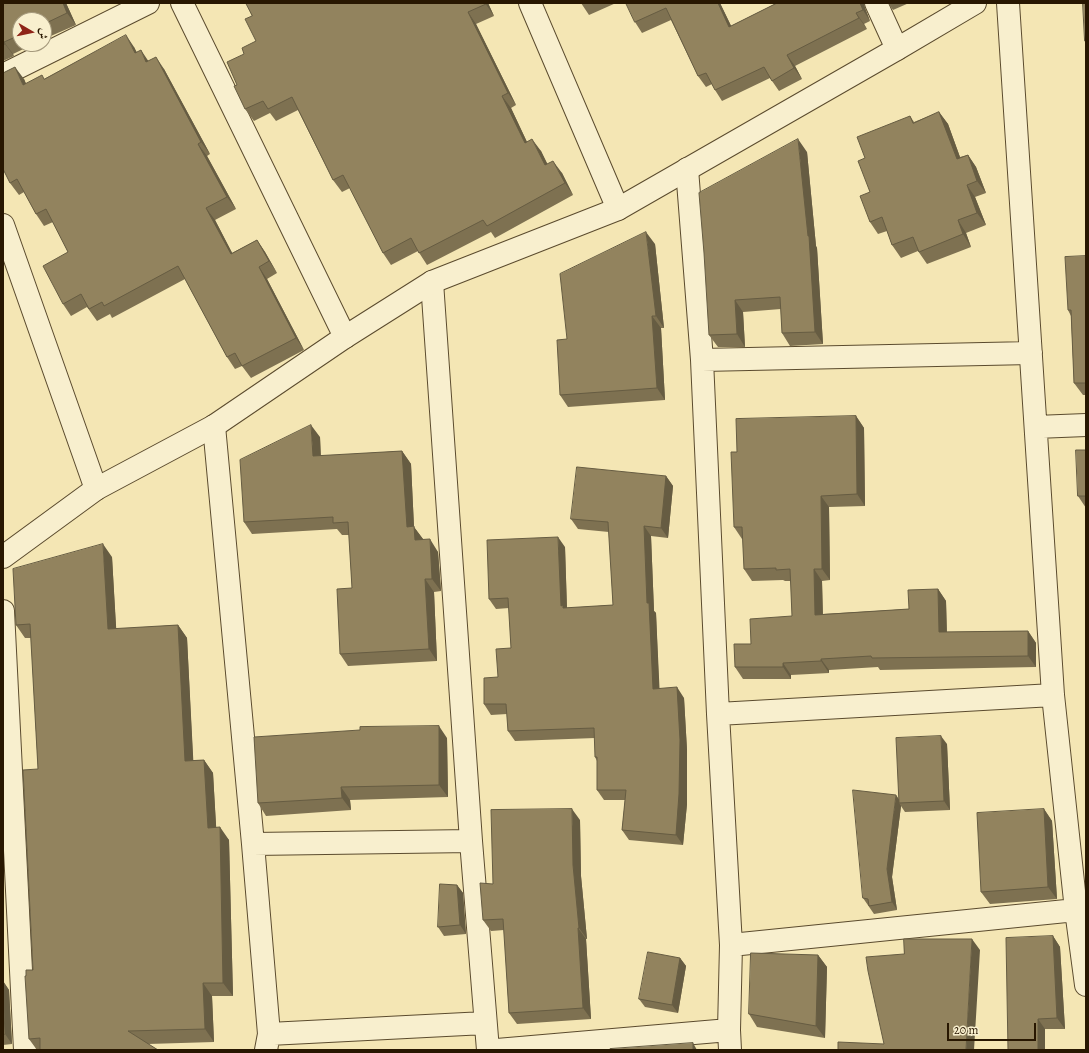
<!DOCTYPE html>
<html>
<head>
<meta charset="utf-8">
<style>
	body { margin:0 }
	#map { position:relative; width:1089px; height:1053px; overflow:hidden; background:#f4e6b4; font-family:Alegreya,Amiri,serif }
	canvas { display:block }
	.frame { position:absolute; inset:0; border:4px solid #281701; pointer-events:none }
	.north { position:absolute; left:12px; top:12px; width:40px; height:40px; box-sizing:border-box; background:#f8efce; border:1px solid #a5997c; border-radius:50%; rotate:99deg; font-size:11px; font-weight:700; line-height:16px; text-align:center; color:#281701 }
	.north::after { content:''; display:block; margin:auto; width:14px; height:18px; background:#8f2418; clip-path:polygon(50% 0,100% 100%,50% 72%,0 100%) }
	.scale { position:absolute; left:947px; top:1023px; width:89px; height:18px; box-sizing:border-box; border:2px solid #281701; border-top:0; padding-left:5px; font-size:12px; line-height:14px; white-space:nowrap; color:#281701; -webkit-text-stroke:3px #f8efce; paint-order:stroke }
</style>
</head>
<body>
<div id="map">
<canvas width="1089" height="1053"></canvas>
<div class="frame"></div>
<div class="north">ش</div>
<div class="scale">20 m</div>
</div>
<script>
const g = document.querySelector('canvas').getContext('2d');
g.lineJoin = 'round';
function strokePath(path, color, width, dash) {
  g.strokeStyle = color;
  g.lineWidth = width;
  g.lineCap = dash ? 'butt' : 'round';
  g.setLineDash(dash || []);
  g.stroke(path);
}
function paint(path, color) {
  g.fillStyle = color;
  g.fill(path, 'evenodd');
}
const minor = new Path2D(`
	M182,3L345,337
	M530,3L618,209
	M876,3L897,49
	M1008,3L1053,695L1076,910L1086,985
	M3,75L148,3
	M687,169L702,360L718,714L731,945L729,1030L730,1050
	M3,225L96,489
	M432,282L471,841L488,1050
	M702,360L1031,353
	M214,426L253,844L269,1034L266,1050
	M1036,427L1086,425
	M3,611L25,1050
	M718,714L1053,695
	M253,844L471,841
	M731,945L1076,910
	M269,1034L485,1023
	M497,1050L729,1030`);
const tertiary = new Path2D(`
	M3,557L96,489L214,426L345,337L432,282L618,209L897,49L975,3`);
const wall = new Path2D(`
	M3,3H66L76,25L44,39V20H20V44H34L13,54L14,56L3,61Z
	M246,3H488L494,16L476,24L516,105L511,108L527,142L541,151L547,164L562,173L573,195L495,238L491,232L427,265L418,251L391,265L383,253L350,188L342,192L333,180L298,110L276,121L270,113L254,121L245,109L237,85L244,54L256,41L252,16Z
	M581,3H616L589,15Z
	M626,3H720L731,26L777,3H864L865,8L870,21L864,24L867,29L795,66L802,79L779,91L770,78L722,101L715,90L712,84L706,87L698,76L671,20L642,33L635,22Z
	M888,3H909L893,10Z
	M134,47L137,53L148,61L164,69L210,154L207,156L236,209L215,220L232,253L257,240L265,252L277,273L267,279L304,350L251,378L242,366L235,369L227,357L185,279L112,318L110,314L97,321L87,307L71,316L63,304L68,252L53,222L44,226L36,214L24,192L19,195L10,183L24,79L26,84L45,79Z
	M939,112L948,124L960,157L968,155L976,167L986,193L975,197L986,225L966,233L971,247L927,264L918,251L901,258L892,245L887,231L878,234L870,222V192L865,158L910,116L914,122Z
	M807,152L816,246L817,248L823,344L790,346L782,333L781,309L743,312L745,347H718L709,335Z
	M655,244L664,328H661L665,400L568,407L560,395L567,339Z
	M1086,256V395H1083L1074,383L1071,316L1068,310Z
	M856,416L864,428L865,506L829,507L830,580L822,581L823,614L909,609L938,589L946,601L947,632L1028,631L1036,643V667L880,670L878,667L829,670V673L791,675V679H743L735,667L751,644L792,616L791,581H785L783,580L752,581L744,569L743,539H742L734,527L737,452Z
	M320,437L321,456L402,451L411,464L414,527L423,539V540L438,552L441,591L434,592L437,661L348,666L340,654L352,588L349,535H342L337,529L252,534L244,522Z
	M1086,450V508L1078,496Z
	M666,476L673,486L668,538L651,536L654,611L656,613L659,688L684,698L687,750V804L683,845L629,840L622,830L625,800H604L597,790V761L595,757V738L515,741L508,731L507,714L491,715L484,704L498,677L511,648L509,608L496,609L489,599L565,547L567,608L613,605L609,532L578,529L571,519Z
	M112,557L116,629L178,625L187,638L193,760H204L213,773L216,827L229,840L233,996H212L214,1042L148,1044L158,1050H37L29,1039L26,976L33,970L38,769L31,638H25L16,625Z
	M447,738L448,797L350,800L351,810L266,816L258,803Z
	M947,744L950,810L905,812L901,806L892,877L897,910L874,914L863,898L899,799Z
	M1044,809L1052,821L1057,899L990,904L981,892Z
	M580,820L581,876L587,939H586L591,1019L517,1024L509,1013L504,930L491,931L483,920L493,884Z
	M457,885L463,893L466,934L444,936L438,927Z
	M1053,936L1060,947L1065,1029H1045L1008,1050Z
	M818,955L827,967L825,1038L757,1027L749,1014Z
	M680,958L686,966L678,1013L645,1007L639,999Z
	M3,981L9,990L12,1044L3,1045Z`);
const shadedWall = new Path2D(`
	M63,3H66L76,25L67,13Z
	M485,3H488L494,16Z
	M718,3H720L737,38L729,27Z
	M860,3H864L865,8L870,21L863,10Z
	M468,12L476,24L516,105L508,93Z
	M856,13L864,24L867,29L859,18Z
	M126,35L134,47L143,65L135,53Z
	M4,42L13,54L14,56L5,44Z
	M141,50L149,62H146Z
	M787,55L795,66L802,79L794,68Z
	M156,57L164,69L210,154L201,142Z
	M15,67L24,79L32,97L23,85Z
	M502,96L511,108L533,155L525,143Z
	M939,112L948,124L965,171L957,159Z
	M532,139L541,151L554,177L545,165Z
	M798,139L807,152L816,246L817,248L823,344L815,332L808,236Z
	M198,144L207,156L236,209L227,197Z
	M968,155L976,167L986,193L977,181Z
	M553,161L562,173L573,195L565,183Z
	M967,185L975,197L986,225L977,213Z
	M206,208L215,220L239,266L231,254Z
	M958,220L966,233L971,247L963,234Z
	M646,232L655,244L664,328L656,316Z
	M257,240L265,252L277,273L269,261Z
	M259,267L267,279L304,350L296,338Z
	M735,300L743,312L745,347L737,334Z
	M652,316L661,328L665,400L657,388Z
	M856,416L864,428L865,506L857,494Z
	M311,425L320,437L321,468L313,456Z
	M402,451L411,464L414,527L423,539V552L407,527Z
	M666,476L673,486L668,538L661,528Z
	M821,496L829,507L830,580L822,569Z
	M644,526L651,536L654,611L656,613L660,699L653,689L647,603Z
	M558,537L565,547L567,611L561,606Z
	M430,539L438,552L441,591L432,579Z
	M103,544L112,557L117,642L108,629Z
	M814,569L822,581L823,627L815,615Z
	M425,579L434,592L437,661L429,649Z
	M938,589L946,601L947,644L939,632Z
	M178,625L187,638L194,774L185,761Z
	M1028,631L1036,643V667L1028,656Z
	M821,659L829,670V673L821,661Z
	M783,663L791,675V679L783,667Z
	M677,687L684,698L687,750V804L683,845L676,835Z
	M439,726L447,738L448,797L439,785Z
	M941,736L947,744L950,810L944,801Z
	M204,760L213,773L217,841L208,828Z
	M341,787L350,800L351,810L342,798Z
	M896,795L901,802L899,803L901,806L892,877L897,910L892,902L887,869Z
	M572,809L580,820L581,876L587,939L579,928L573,865Z
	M1044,809L1052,821L1057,899L1048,887Z
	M220,827L229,840L233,996L223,983Z
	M457,885L463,893L466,934L460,925Z
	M578,928L586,939L591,1019L583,1008Z
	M1053,936L1060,947L1065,1029L1057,1018Z
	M972,939L980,950L974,1050H966Z
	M818,955L827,967L825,1038L816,1026Z
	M680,958L686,966L678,1013L672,1005Z
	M3,981L9,990L12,1044L5,1034Z
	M203,983L212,996L214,1042L205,1029Z
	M1038,1019L1045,1029V1050H1038Z
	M693,1043L697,1050H693Z`);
const building = new Path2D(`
	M3,3H63L67,13L44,24V20H20V35L4,42L5,44L3,45Z
	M246,3H485L486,4L468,12L508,93L502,96L525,143L532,139L545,165L553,161L565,183L487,226L483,220L419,253L411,238L383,253L343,175L333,180L292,97L268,109L263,101L245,109L234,86L237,85L227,62L244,54L242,48L256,41L245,19L252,16Z
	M626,3H718L729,27L777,3H860L863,10L856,13L859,18L787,55L794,68L772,81L764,67L715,90L706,73L698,76L666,8L635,22Z
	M1083,3H1086V41H1085Z
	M126,35L135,53L141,50L146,62L156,57L201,142L198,144L227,197L206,208L231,254L257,240L269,261L259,267L296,338L242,366L235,353L227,357L178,266L104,306L102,302L89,309L81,294L63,304L43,266L68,252L46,209L36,214L17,179L10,183L3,169V73L15,67L23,85L42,75L44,79Z
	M939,112L957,159L968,155L977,181L967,185L977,213L958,220L963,234L919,252L913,237L892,245L882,217L870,222L860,196L870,192L858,161L865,158L857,137L910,116L913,123Z
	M798,139L808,236H809L815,332L782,333L780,297L735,300L737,334L709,335L704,253L699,193Z
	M646,232L656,316H652L657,388L560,395L557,340L567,339L560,274Z
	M1086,256V383H1074L1071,310H1068L1065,257Z
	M856,416L857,494L821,496L822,569H814L815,615L909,609L908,590L938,589L939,632L1028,631V656L872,658L871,656L821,659V661L783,663V667H735L734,644H751L750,619L792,616L790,569L776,570V568L744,569L742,527H734L731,452H737L736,419Z
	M311,425L313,456L402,451L407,527L414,526L415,540L430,539L432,579H425L429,649L340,654L337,589L352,588L348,522L333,523V517L244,522L240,460Z
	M1076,450H1086V496H1078Z
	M577,467L666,476L661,528L644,526L647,603H649L653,689L677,687L680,740L679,794L676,835L622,830L626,790H597V757H595L594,728L508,731L506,704H484V678L498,677L496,649L511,648L508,598L489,599L487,540L558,537L561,606L563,605V608L613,605L608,522L571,519Z
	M103,544L108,629L178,625L185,761L204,760L208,828L220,827L223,983H203L205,1029L128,1031L158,1050H40V1038L29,1039L25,976H26V970H33L23,770L38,769L30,624L16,625L13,569Z
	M439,726V785L341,787L342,798L258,803L254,737L360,730V727Z
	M941,736L944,801L899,803L896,738Z
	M853,790L896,795L887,869L892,902L869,906L868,899L863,898Z
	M572,809L573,865L579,928H578L583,1008L509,1013L503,919L483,920L480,883L493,884L491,810Z
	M1044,809L1048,887L981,892L977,813Z
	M440,884L457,885L460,925L438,927Z
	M1053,936L1057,1018L1038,1019V1050H1008L1006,938Z
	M904,939H972L966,1050H838V1042L884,1044L868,971L866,957L904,954Z
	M648,952L680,958L672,1005L639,999Z
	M751,953L818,955L816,1026L749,1014Z
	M3,989L5,1034L3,1035Z
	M693,1043V1050H610V1049Z`);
strokePath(minor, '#5b4b2e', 24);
strokePath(tertiary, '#5b4b2e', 24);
strokePath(minor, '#f8efce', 22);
strokePath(tertiary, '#f8efce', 22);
paint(wall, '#7e7151');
paint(shadedWall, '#665c42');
paint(building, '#92835e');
strokePath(building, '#665c42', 1);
</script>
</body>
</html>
